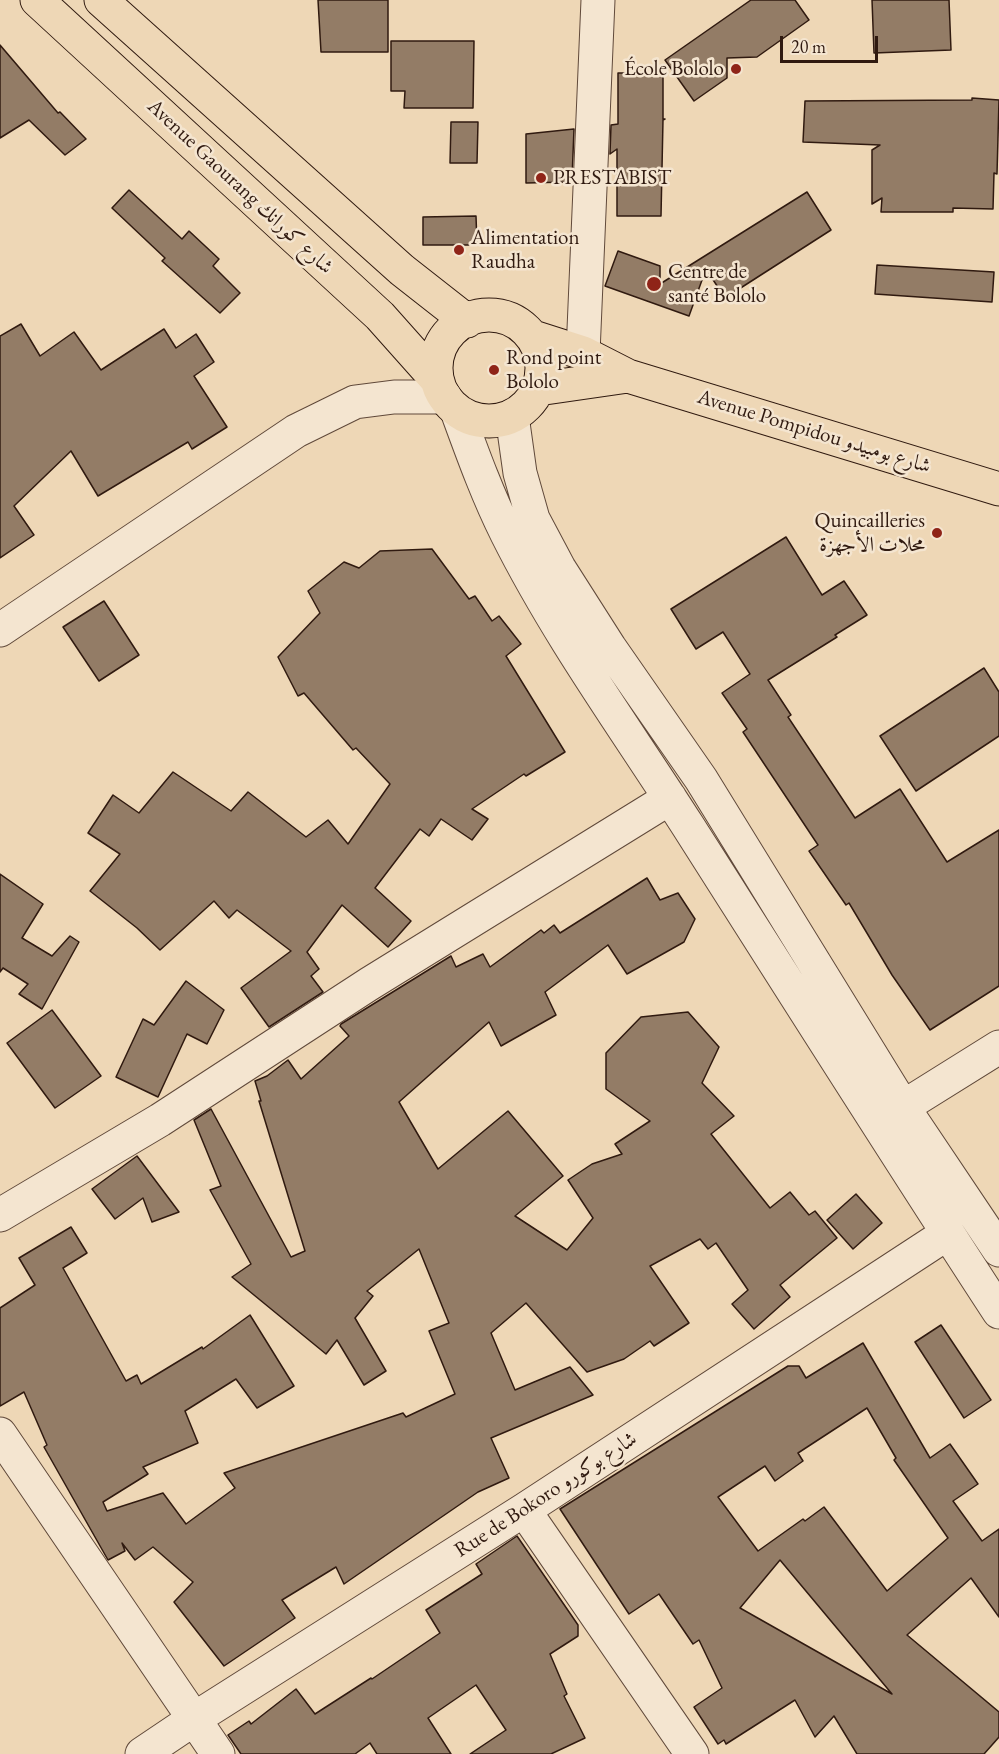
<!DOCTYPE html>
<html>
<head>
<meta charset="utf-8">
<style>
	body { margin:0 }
	#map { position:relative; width:999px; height:1754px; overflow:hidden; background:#eed7b6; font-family:"EB Garamond",serif }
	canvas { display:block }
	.scale { position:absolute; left:780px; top:36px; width:98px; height:27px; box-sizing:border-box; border:3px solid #301a10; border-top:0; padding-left:8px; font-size:18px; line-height:21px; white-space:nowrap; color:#301a10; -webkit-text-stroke:4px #f4e5d0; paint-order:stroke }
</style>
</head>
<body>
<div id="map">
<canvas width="999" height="1754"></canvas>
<div class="scale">20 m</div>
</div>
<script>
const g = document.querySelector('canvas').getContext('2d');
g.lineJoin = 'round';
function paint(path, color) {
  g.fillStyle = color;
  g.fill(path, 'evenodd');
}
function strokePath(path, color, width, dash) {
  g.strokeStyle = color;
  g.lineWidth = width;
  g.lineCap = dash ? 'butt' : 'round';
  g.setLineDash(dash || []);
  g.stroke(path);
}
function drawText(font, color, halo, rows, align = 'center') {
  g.font = font + ' "EB Garamond",Amiri,serif';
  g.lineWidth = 5;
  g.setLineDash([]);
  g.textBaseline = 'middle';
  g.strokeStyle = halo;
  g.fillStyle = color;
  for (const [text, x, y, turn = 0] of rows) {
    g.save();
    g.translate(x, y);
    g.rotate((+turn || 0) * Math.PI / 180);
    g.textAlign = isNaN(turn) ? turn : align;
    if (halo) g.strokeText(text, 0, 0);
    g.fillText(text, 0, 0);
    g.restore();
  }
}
const building = new Path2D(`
	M318,0H388V52H321Z
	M751,0H795L809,20L757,57L727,58V78L694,101L665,60Z
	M872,0H949L951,50L874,53Z
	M391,41H474L473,108H404L405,91H391Z
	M0,45L58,113L60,112L86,139L65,155L29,120L0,138Z
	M618,73H663V119H665L663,120L661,216H617V149L610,154L611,125L618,124Z
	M972,98L999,100L997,174L994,173L993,209L953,208V212H881L882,198L872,204V150L880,145L803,142L805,101L972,100Z
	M451,122H478L477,163H450Z
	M574,129L572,179L567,182L526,183V134Z
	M129,190L182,239L189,231L219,259L213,266L240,293L220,313L162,261L165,258L112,208Z
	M807,192L831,230L725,298L706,269L689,316L605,286L618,251L660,266V284Z
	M476,216L477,245H423V217Z
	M877,265L994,272L992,302L875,294Z
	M21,324L40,356L74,332L101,370L164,329L176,348L196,334L214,362L194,376L227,427L192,449L188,442L98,496L71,451L14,506L34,535L0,558V336Z
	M786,537L822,595L844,581L867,615L835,635L837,637L768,680L791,715L788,717L855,818L900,789L947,862L999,830V986L930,1030L892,975L849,903L846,905L809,851L818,845L743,732L747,729L722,693L750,674L723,632L696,649L671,609Z
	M432,549L469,599L475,596L492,621L499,616L521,644L506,656L565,752L526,776L524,774L472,809L488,819L472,840L441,819L429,836L420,829L375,888L411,921L388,947L342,905L307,952L319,969L311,976L323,992L269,1027L241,988L291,951L237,910L229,918L214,901L160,950L137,928L90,891L120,854L88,833L113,795L139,813L173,772L231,811L248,792L306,837L328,820L348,844L390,784L356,748L353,750L304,693L298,696L278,657L320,613L308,591L344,562L359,568L380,551Z
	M104,601L139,655L99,681L63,627Z
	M984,668L999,692V736L916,791L880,736Z
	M0,874L43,904L22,938L52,956L70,936L79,942L42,1009L19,994L28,984L3,968L0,972Z
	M647,878L660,900L678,893L695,919L684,942L627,974L608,945L545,992L556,1015L501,1046L489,1022L399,1102L438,1169L508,1111L563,1176L515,1216L567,1250L593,1218L568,1180L592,1164L622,1154L615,1144L650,1121L606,1089V1053L641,1017L688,1012L719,1047L702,1083L734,1116L711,1134L770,1208L790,1192L809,1215L815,1211L837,1238L780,1285L790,1297L754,1329L732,1304L748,1290L716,1243L708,1249L700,1239L650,1266L689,1323L654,1346L650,1341L624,1359L587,1372L526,1303L491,1333L515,1390L570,1367L593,1395L491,1438L509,1478L478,1492L344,1584L336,1567L282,1600L295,1618L224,1666L174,1602L193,1582L153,1547L135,1560L122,1543L125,1551L108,1560L44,1447L47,1445L24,1392L0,1406V1308L35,1285L19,1258L71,1227L87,1253L63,1268L126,1381L137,1375L141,1384L202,1347L203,1349L250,1315L294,1386L257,1408L236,1379L185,1411L198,1443L143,1467L148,1474L103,1502L107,1511L163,1493L186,1524L235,1488L224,1473L403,1413L406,1417L455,1394L429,1331L449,1323L419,1249L367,1291L373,1296L355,1318L386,1371L364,1385L337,1340L326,1354L232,1277L251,1264L210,1190L221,1186L194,1120L211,1109L291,1257L305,1251L259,1101H261L255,1081L267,1076L288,1060L301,1079L349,1036L340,1026L341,1024L451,956L456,967L483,954L490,967L541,930L544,933L554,925L560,933Z
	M186,981L224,1010L207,1044L187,1034L158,1097L116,1077L143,1019L154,1025Z
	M52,1010L101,1076L55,1108L7,1043Z
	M137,1156L179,1212L152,1222L143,1198L115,1219L92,1189Z
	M856,1194L882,1223L853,1249L827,1220Z
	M941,1325L991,1400L964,1418L915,1342Z
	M863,1343L930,1458L950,1444L978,1484L953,1501L982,1541L999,1529V1617L971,1578L907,1635L999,1712V1737L984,1754H857L834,1716L815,1737L795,1700L726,1744L724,1740L718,1744L694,1707L722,1688L699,1640L693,1644L659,1594L629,1614L560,1509L788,1366H799L806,1378ZM867,1408L896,1458L894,1460L948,1538L887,1591L824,1507L805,1521L803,1519L758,1551L718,1497L765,1466L775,1481L803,1461L798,1453ZM780,1560L892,1694L740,1608Z
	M517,1536L578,1625V1636L550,1654L567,1694L564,1696L585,1738L551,1754H470L506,1730L476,1685L428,1718L451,1754H377L370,1743L355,1754H241L228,1735L249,1721L251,1724L296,1689L315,1714L371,1678L372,1679L440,1633L426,1610L482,1574L476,1564Z`);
const minor = new Path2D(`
	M583,353L598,0
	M457,411C472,452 487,494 507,534C558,636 626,729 688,826C791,988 894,1151 999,1312
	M512,416L520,473L533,519L559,568L610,648L701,779L903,1107L999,1250
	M0,630L296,431L355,402L394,397H445
	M903,1107L999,1047
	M0,1215L160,1120L369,984L670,798
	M0,1434L218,1754
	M524,1510L692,1754
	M142,1754L194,1719L524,1510L948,1233`);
const major = new Path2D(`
	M37,0L380,316L437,380
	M101,0L402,270L467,321
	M436 368a53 53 0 1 1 106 0a53 53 0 1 1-106 0Z
	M533,337L583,353L628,376L999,489
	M538,389L628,376`);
const markers = [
	[736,69,6,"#8f2418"],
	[541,178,6,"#8f2418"],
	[459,250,6,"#8f2418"],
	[654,284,8,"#8f2418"],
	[494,370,6,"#8f2418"],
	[937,533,6,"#8f2418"]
];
const poiNames = [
	["École Bololo",724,69,"right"],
	["PRESTABIST",553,178],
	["Alimentation",471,238],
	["Raudha",471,262],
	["Centre de",668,272],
	["santé Bololo",668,296],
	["Rond point",506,358],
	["Bololo",506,382],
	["Quincailleries",925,521,"right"],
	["محلات الأجهزة",925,545,"right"]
];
const streetNames = [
	["Avenue Gaourang شارع كورانك",240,187,43],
	["Avenue Pompidou شارع بومبيدو",814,432,17],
	["Rue de Bokoro شارع بوكورو",546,1495,-33]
];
paint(building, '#937c66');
strokePath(building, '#301a10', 1.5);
strokePath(minor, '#60493a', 35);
strokePath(major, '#301a10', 35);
strokePath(minor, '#f4e5d0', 33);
strokePath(major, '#eed7b6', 33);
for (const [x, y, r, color] of markers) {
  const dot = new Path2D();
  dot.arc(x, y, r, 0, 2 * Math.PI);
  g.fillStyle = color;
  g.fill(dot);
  strokePath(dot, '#f4e5d0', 2);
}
drawText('21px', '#301a10', '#f4e5d0', poiNames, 'left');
drawText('21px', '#301a10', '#f4e5d0', streetNames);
</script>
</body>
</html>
